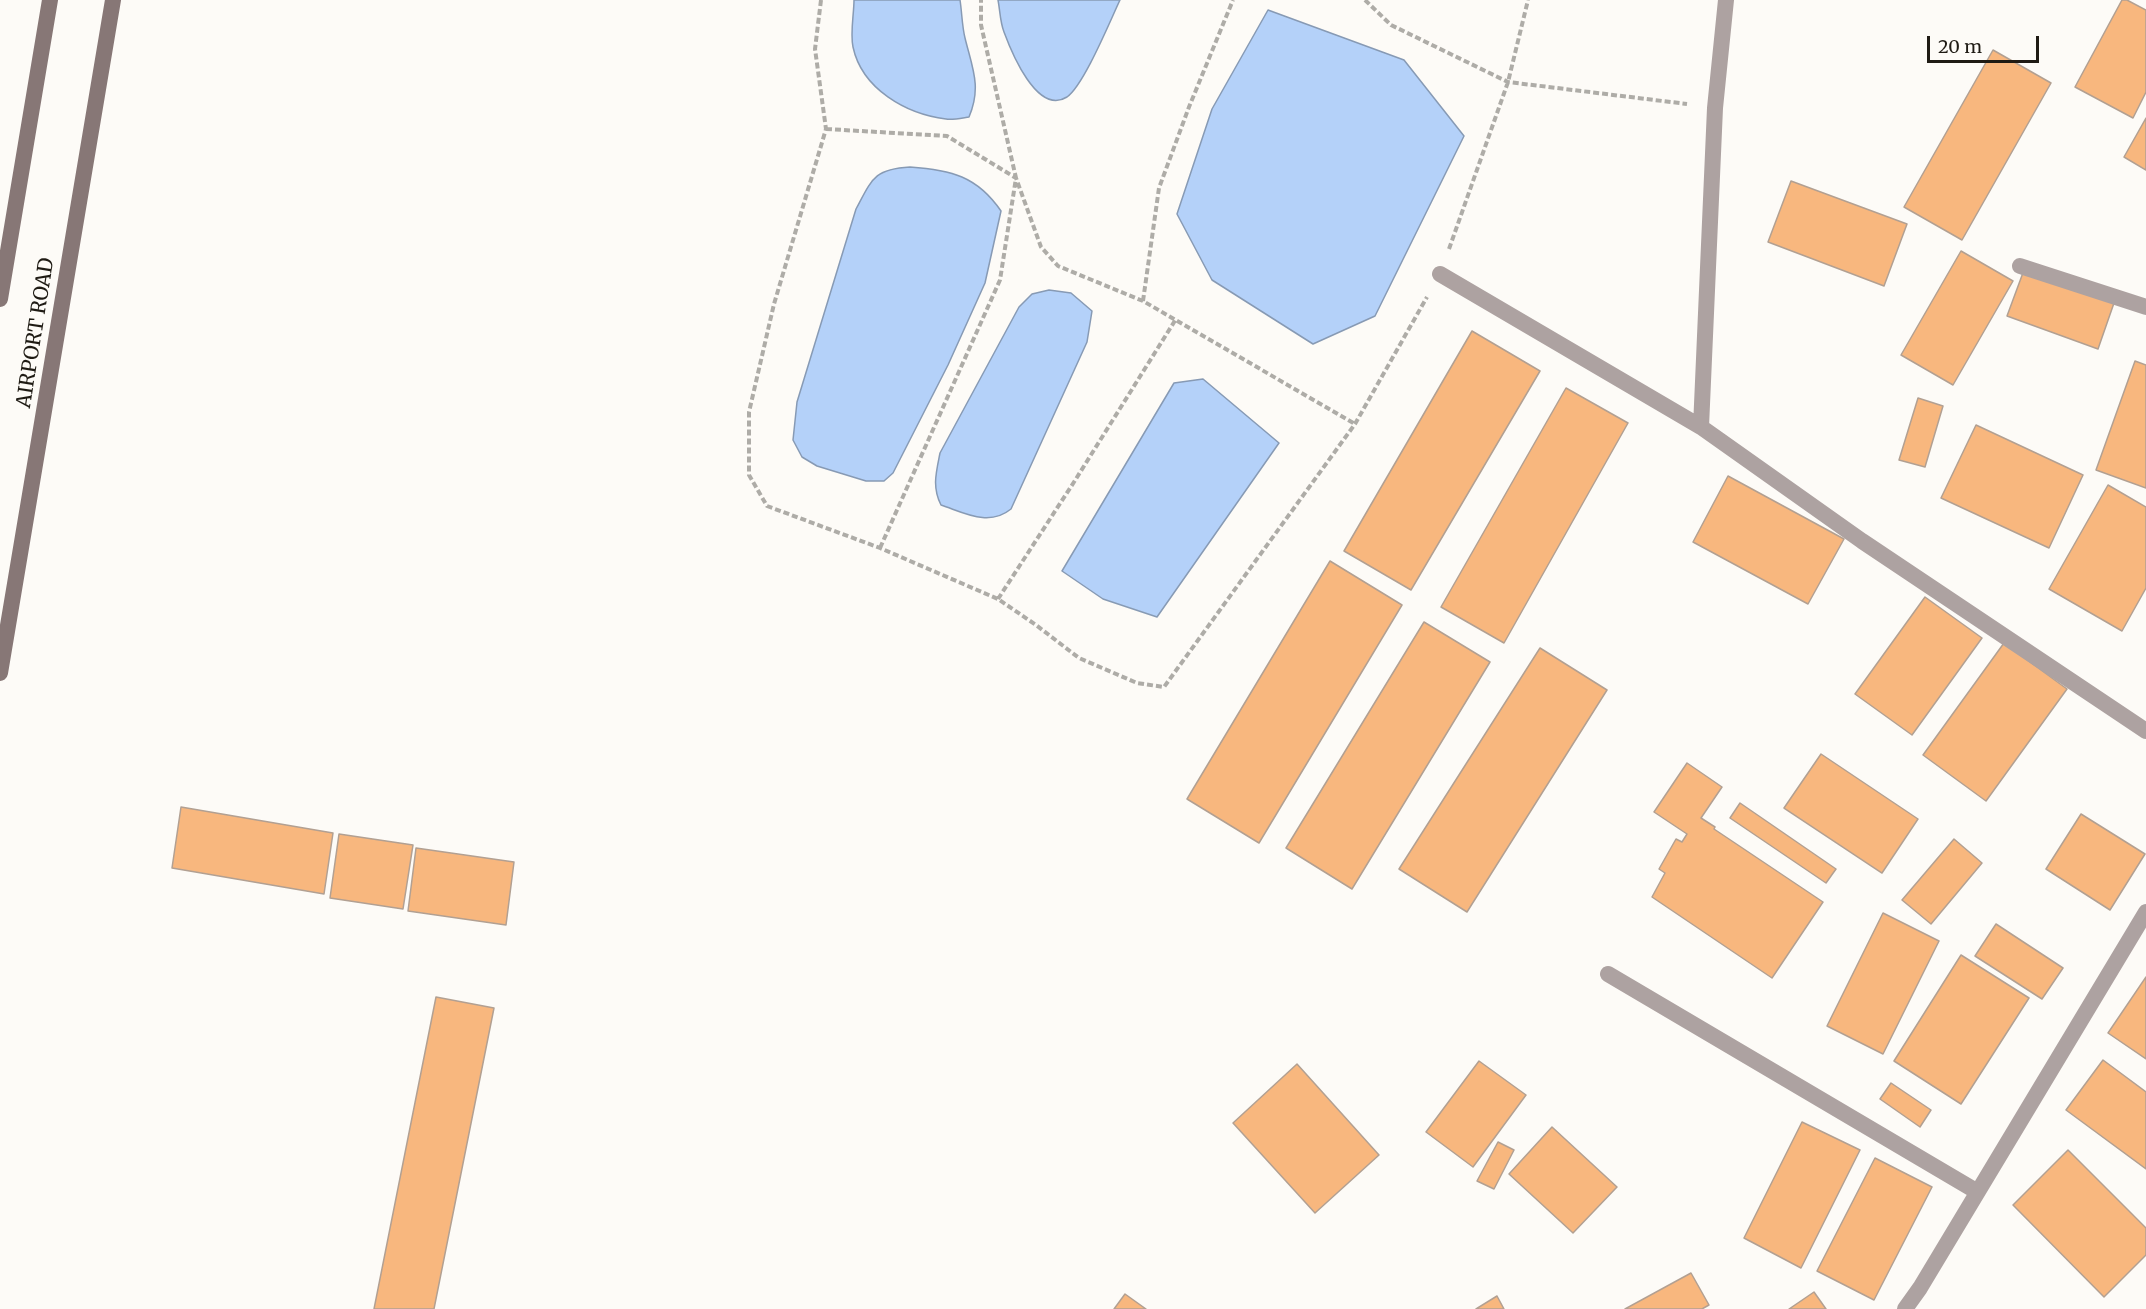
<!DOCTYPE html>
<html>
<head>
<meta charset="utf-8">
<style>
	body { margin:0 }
	#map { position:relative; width:2146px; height:1309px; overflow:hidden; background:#fdfbf7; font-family:Merriweather,serif }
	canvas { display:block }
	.scale { position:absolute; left:1927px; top:36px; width:112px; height:27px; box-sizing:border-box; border:3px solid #1f1b14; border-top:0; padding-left:8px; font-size:18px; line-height:21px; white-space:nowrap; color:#1f1b14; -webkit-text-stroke:4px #fdfbf7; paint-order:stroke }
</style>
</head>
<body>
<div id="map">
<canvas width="2146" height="1309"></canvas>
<div class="scale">20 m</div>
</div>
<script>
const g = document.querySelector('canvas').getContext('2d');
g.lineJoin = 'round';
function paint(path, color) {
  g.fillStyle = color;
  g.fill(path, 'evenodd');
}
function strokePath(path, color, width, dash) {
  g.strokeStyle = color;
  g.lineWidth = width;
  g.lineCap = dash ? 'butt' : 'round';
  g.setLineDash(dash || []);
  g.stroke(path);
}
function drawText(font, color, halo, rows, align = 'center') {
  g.font = font + ' Merriweather,serif';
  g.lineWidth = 5;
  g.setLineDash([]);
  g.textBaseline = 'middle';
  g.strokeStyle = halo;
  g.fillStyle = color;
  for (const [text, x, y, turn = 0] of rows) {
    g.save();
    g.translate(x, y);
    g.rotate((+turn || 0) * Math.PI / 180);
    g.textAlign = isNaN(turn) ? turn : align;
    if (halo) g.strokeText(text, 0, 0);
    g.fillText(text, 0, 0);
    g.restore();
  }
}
const water = new Path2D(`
	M854,0H960C962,13 962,26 965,38C972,67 982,87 969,117C962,118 953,120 946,119C906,114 862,89 853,47C850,33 854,14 854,0Z
	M998,0H1120C1110,21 1084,85 1067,97C1037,116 1011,51 1004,32C1000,22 1000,10 998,0Z
	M1268,10L1404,60L1464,136L1375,316L1313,344L1212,280L1177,214L1212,109Z
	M910,167C951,170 977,176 1001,211L985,283L948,365L893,473L884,481H866L817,466L802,457L793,440L797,402L856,209C872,179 874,169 910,167Z
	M1049,290L1071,293L1092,311L1087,342L1011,509C989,527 965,513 941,505C932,487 936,473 940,453L1019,307L1032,294Z
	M1203,379L1279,443L1157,617L1103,599L1062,571L1174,383Z`);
const building = new Path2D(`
	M2122,0H2127L2146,10V92L2133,118L2075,87Z
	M1993,50L2051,83L1962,240L1904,207Z
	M2146,118V170L2124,157Z
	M1791,181L1907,224L1884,286L1768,242Z
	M1961,251L2013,281L1953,385L1901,355Z
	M2024,270L2114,303L2098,349L2007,316Z
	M1472,331L1540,371L1411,590L1344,551Z
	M2135,361L2146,365V488L2096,470Z
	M1566,388L1628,423L1504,643L1441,607Z
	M1918,398L1943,406L1925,467L1899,460Z
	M1976,425L2083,475L2049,548L1941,498Z
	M1728,476L1844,539L1808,604L1693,542Z
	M2108,485L2146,507V588L2122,631L2049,589Z
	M1330,561L1402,605L1259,843L1187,799Z
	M1925,597L1982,638L1912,735L1855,694Z
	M1424,622L1490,662L1352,889L1286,848Z
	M2004,643L2067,689L1986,801L1923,755Z
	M1540,648L1607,690L1467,912L1399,869Z
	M1821,754L1918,819L1882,873L1784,808Z
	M1687,763L1722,787L1701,818L1715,827L1714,829L1823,902L1772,978L1652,897L1665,873L1659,869L1676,839L1682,842L1687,834L1654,812Z
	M1740,803L1836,869L1826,883L1730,818Z
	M181,807L333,833L324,894L172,868Z
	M2081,814L2145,854L2110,910L2046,869Z
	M339,834L413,845L403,909L330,898Z
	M1954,839L1982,863L1931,924L1902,900Z
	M416,848L514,862L506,925L408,911Z
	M1883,913L1939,941L1883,1054L1827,1026Z
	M1996,924L2063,968L2042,999L1975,956Z
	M1961,955L2029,998L1961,1104L1894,1061Z
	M2146,977V1059L2108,1033Z
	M436,997L494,1008L434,1309H374Z
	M2103,1060L2146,1092V1169L2066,1110Z
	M1479,1061L1526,1095L1473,1167L1426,1132Z
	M1297,1064L1379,1155L1315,1213L1233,1123Z
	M1891,1083L1931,1110L1920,1127L1880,1099Z
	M1802,1122L1860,1150L1801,1268L1744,1238Z
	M1552,1127L1617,1187L1573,1233L1509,1174Z
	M1498,1142L1514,1150L1494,1189L1477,1181Z
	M2068,1150L2146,1228V1255L2104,1297L2013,1205Z
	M1875,1158L1932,1187L1874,1300L1817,1271Z
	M1691,1273L1709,1305L1702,1309H1625Z
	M1814,1292L1826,1309H1789Z
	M1125,1294L1146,1309H1114Z
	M1497,1296L1504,1309H1476Z`);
const path = new Path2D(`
	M821,0L815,49L826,129L774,304L749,412V475L767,506L880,548L998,599L1036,625L1079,658L1137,683L1164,687L1355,424L1427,297
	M1365,0L1391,25L1508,82L1687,104
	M826,129L947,136L1016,178L1041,247L1058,266L1143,301L1355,424
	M1449,249L1508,82L1528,0
	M1143,301L1159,188L1189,107L1233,0
	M880,548L1000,280L1016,178L981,25V0
	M998,599L1074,482L1176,319`);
const service = new Path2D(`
	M2020,266L2146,307`);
const minor = new Path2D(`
	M1440,274L1701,427L1862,541L2146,731
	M1701,427L1715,108L1726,0
	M1608,974L1976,1191
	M1905,1309L1920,1288L2146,912`);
const secondary = new Path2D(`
	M0,299L50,0
	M0,673L113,0`);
const streetNames = [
	["AIRPORT ROAD",36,333,-81]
];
paint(water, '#b4d1f9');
strokePath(water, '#879ab4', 1.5);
paint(building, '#f8b77e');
strokePath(building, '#b2a092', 1.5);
strokePath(path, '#aeaca7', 4, [6, 3]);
strokePath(service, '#ada2a1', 16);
strokePath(minor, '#ada2a1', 16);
strokePath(secondary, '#877776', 16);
drawText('20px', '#1f1b14', '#fdfbf7', streetNames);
</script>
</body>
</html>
